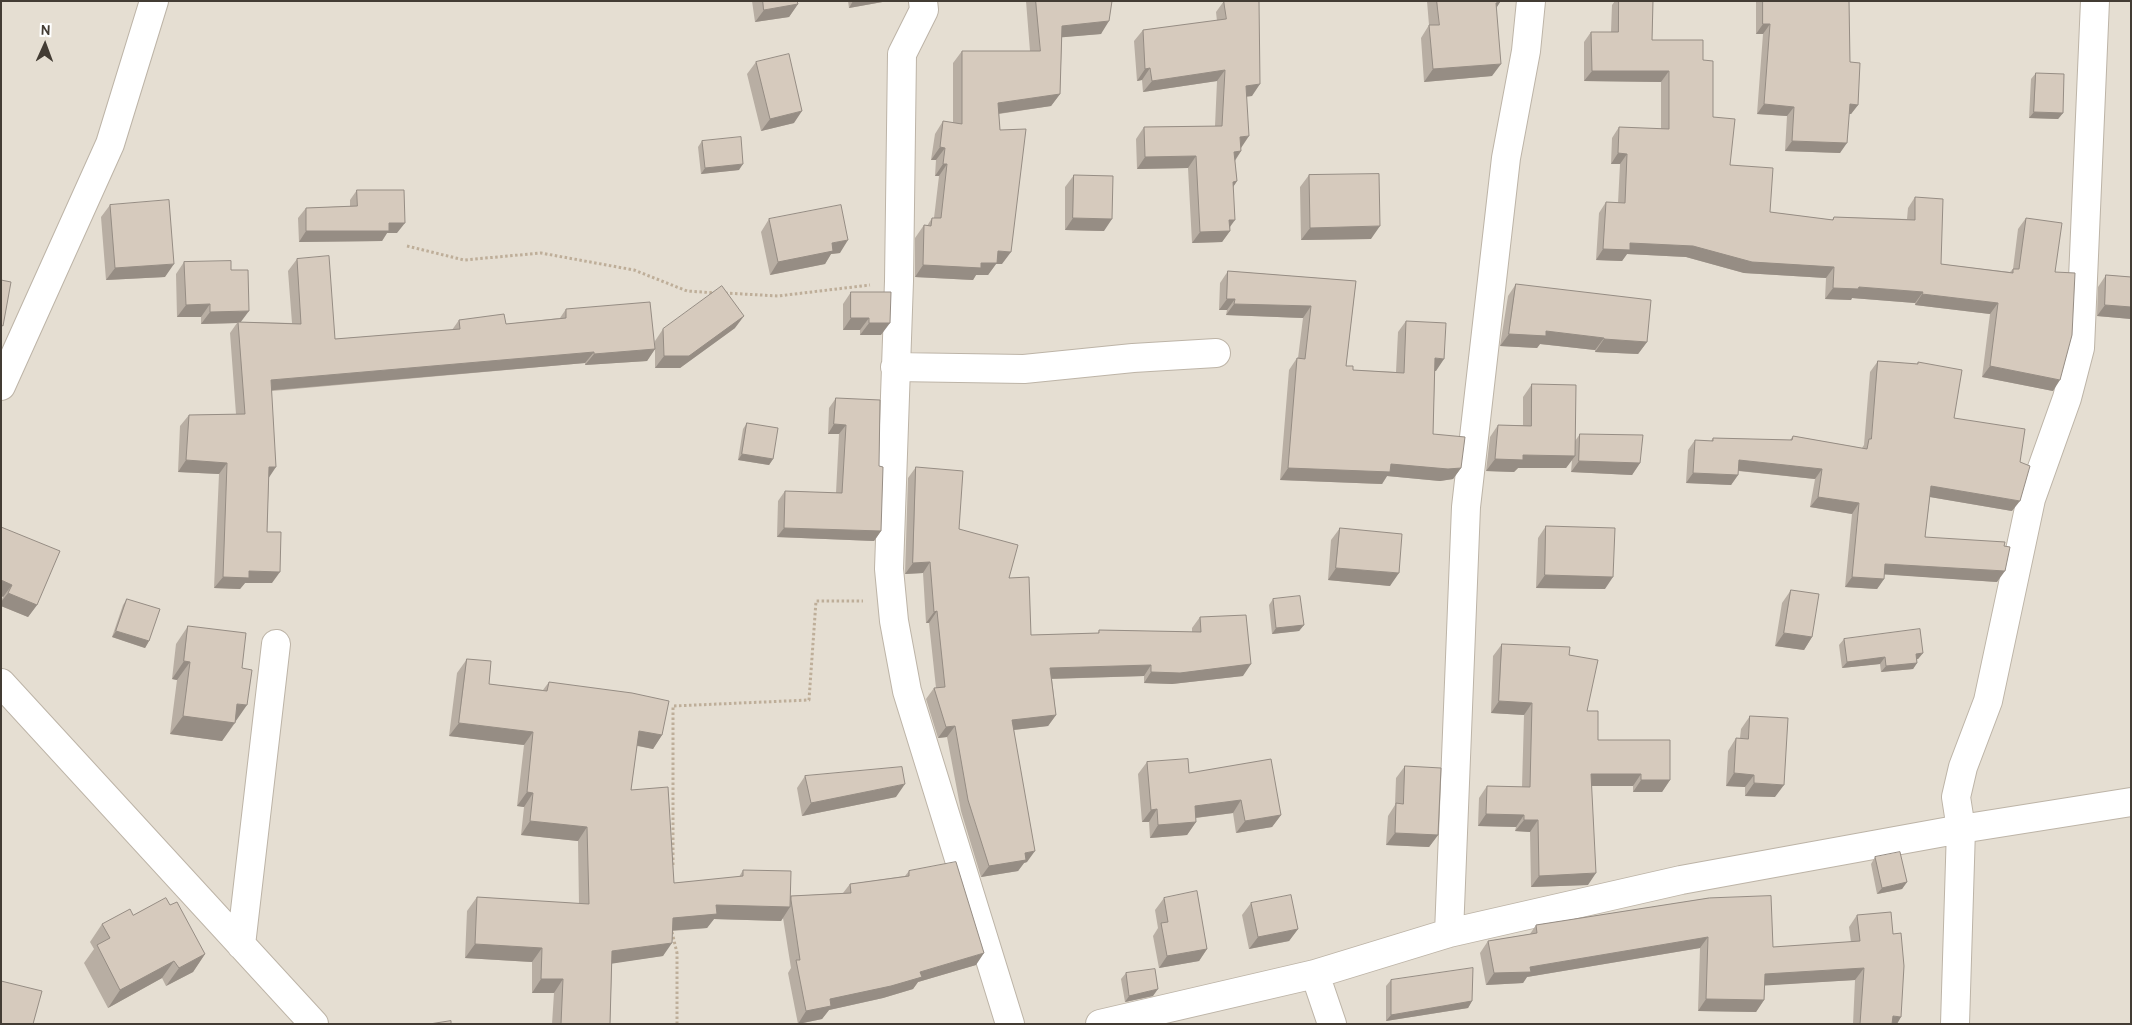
<!DOCTYPE html>
<html>
<head>
<meta charset="utf-8">
<style>
	body { margin:0 }
	#map { position:relative; width:2132px; height:1025px; overflow:hidden; background:#f2ede4; font-family:Cabin,sans-serif }
	canvas { display:block }
	.frame { position:absolute; inset:0; border:2px solid #433c34; pointer-events:none }
	.north { position:absolute; left:20px; top:20px; width:50px; height:50px; -webkit-text-stroke:4px #fff; paint-order:stroke; rotate:2deg; font-size:14px; font-weight:700; line-height:20px; text-align:center; color:#433c34 }
	.north::after { content:''; display:block; margin:auto; width:18px; height:22px; background:#433c34; clip-path:polygon(50% 0,100% 100%,50% 72%,0 100%) }
</style>
</head>
<body>
<div id="map">
<canvas width="2132" height="1025"></canvas>
<div class="frame"></div>
<div class="north">N</div>
</div>
<script>
const g = document.querySelector('canvas').getContext('2d');
g.lineJoin = 'round';
function paint(path, color) {
  g.fillStyle = color;
  g.fill(path, 'evenodd');
}
function strokePath(path, color, width, dash) {
  g.strokeStyle = color;
  g.lineWidth = width;
  g.lineCap = dash ? 'butt' : 'round';
  g.setLineDash(dash || []);
  g.stroke(path);
}
const residential = new Path2D(`
	M1,1H2131V1024H1Z`);
const path = new Path2D(`
	M407,246L464,260L541,253L634,270L687,291L716,293
	M725,293L778,296L870,285
	M673,865V706L809,700L816,601H863
	M672,932L677,953V1024`);
const minor = new Path2D(`
	M923,1L924,10L902,54L899,281L889,569L894,621L907,691L1010,1024
	M895,367L1024,369L1133,358L1216,353
	M1,386L110,144L154,1
	M1,683L314,1024
	M1449,933L1466,507L1506,158L1526,51L1531,1
	M241,945L276,644
	M1315,974L1332,1024
	M1100,1024L1315,974L1449,933L1681,880L1961,829L2131,802
	M1955,1024L1961,829L1956,797L1963,767L1988,701L2031,499L2067,398L2080,348L2095,1`);
const wall = new Path2D(`
	M752,1H797L798,4L789,17L755,22Z
	M848,1H888L849,8Z
	M1026,1H1112L1101,34L1062,37L1060,94L1051,106L999,114L1002,264H996L988,275H976L973,280L915,277V238L924,225L927,226L932,218H934L939,176H935L936,160H931L935,134L943,121L953,123V63L962,51H1030Z
	M1224,1H1259L1252,96L1246,97L1241,148V151L1235,161L1237,181L1233,187L1230,231L1222,242L1192,243L1188,168L1137,169L1136,139L1144,127L1215,126L1217,81L1143,92L1142,80L1137,81L1134,41L1143,30L1217,21L1216,12Z
	M1427,1H1500V2L1496,8L1492,76L1424,82L1421,38L1429,25Z
	M1615,1H1653L1652,40L1703,60L1713,117L1730,165L1770,212L1832,220L1834,217L1907,219L1908,208L1915,197L1941,264L2010,272L2013,269L2018,229L2026,218L2055,272L2053,391L1982,377L1990,314L1915,305V303L1852,298L1851,300L1825,299L1826,278L1744,273L1686,257L1627,254L1622,261L1596,260L1599,213L1606,202L1618,203L1620,164H1611L1612,138L1619,127L1661,129V82L1584,81V42L1591,32H1611L1612,5Z
	M1756,1H1849L1850,62L1858,105L1851,114H1849L1840,153L1785,151L1787,116L1757,114L1763,34H1756Z
	M756,62L794,123L761,131L747,74Z
	M2036,73L2063,113L2058,119L2029,118L2031,79Z
	M702,141L739,170L701,174L698,147Z
	M1074,175L1104,231L1065,230V187Z
	M1309,175L1371,239L1301,240L1300,187Z
	M357,190L397,233H387L382,241L299,242L298,218L306,208L350,206V200Z
	M110,205L165,277L106,280L101,217Z
	M769,219L840,253L831,254L825,264L770,275L761,232Z
	M297,259L335,339L452,330L459,320L506,324L560,318L566,309L655,349L647,361L585,365V363L272,391L267,532L272,583H245L240,589L214,588L219,474L178,472L180,426L189,415L236,414L230,333L237,323L201,324V317H177L176,274L184,262L231,270L241,322L292,323L288,271Z
	M1228,271L1356,281L1346,366L1353,370L1396,372L1398,332L1406,321L1436,371L1435,370L1433,434L1461,468L1453,479L1440,481L1387,476L1382,484L1280,480L1289,370L1297,358H1298L1303,318L1226,315L1227,310H1219L1220,283Z
	M2106,275L2131,277V319L2097,316L2098,287Z
	M1516,284L1647,342L1638,354L1595,352V350L1540,344L1537,348L1500,346L1508,296Z
	M851,292L881,335H860V330H843V304Z
	M735,328L680,368H655V341L663,329Z
	M1878,361L1917,364L1918,362L2012,511L1930,497L1925,537L2004,546L1997,582L1884,574V579L1877,589L1845,587L1852,514L1810,507L1815,479L1738,471V475L1731,485L1686,483L1688,450L1695,440L1711,441L1713,438L1790,440L1793,436L1862,448L1864,445L1870,372Z
	M1532,384L1575,441L1580,434L1640,463L1632,475L1571,472L1572,460L1566,468H1518L1514,472L1486,471L1490,437L1498,425H1523V397Z
	M836,398L879,466L881,531L874,541L777,537L778,501L785,491L836,493L839,434H828L829,408Z
	M747,423L773,459L769,465L738,460L743,429Z
	M916,467L959,529L1009,578L1031,635L1098,633L1099,630L1192,632V628L1200,617L1243,676L1172,684L1144,683V676L1052,679L1056,715L1048,726L1014,730L1027,862L1024,863L1018,871L981,877L961,811L947,737L938,738L926,699L934,688H936L929,623H926L923,573L905,574L908,478Z
	M1546,526L1605,589L1536,588L1538,538Z
	M1,527L37,605L28,617L1,606V601L3,597Z
	M1340,528L1390,586L1328,580L1331,540Z
	M1791,590L1812,637L1804,650L1775,646L1782,603Z
	M127,599L149,641L145,648L112,637L123,605Z
	M1273,599L1304,625L1299,631L1272,634L1269,605Z
	M188,626L235,723L222,741L170,734L177,680L172,679L176,644Z
	M1844,639L1923,653L1918,659H1917V663L1913,669L1881,672L1880,664L1842,668L1839,645Z
	M1502,644L1569,655L1587,711L1598,740L1670,780L1662,792H1633V786H1591L1588,885L1531,887L1530,832L1515,831L1516,827L1478,826L1479,798L1487,786L1522,787L1524,715L1491,713L1493,656Z
	M467,659L489,684L543,690L549,682L662,735L653,749L637,746L631,790L674,883L739,877L743,870L791,896L843,893L850,884L905,876L909,871L976,965L918,982L913,989L883,998L829,1010L822,1019L798,1024L788,973L791,968L783,918L781,921L714,919L707,928L673,931L663,956L612,963L610,1024H552L554,993H532V962L465,958L467,911L477,897L579,904L578,841L521,835L524,807L517,806L524,745L449,736L457,673Z
	M1750,716L1775,797L1745,796V787L1726,786L1728,751L1736,738H1740L1741,729Z
	M1147,762L1189,773L1281,815L1272,827L1236,833L1233,813L1196,818V822L1187,835L1150,838L1149,822H1142L1138,774Z
	M1405,766L1438,835L1429,847L1386,845L1388,816L1395,805L1396,778Z
	M805,776L896,797L802,816L797,788Z
	M1875,857L1907,882L1902,889L1877,894L1871,864Z
	M1164,898L1207,949L1199,961L1159,968L1153,936L1158,928L1155,910Z
	M1709,898L1773,947L1851,942L1849,927L1857,915L1897,1024H1853L1855,980L1765,985L1764,1000L1756,1012L1698,1011L1700,948L1527,977L1523,983L1486,985L1480,953L1488,941L1530,934L1536,925Z
	M1251,903L1298,929L1289,941L1249,949L1242,915Z
	M170,905L205,954L193,972L166,986L162,978L108,1008L84,963L94,949L90,942L102,924Z
	M1126,973L1153,996L1125,1002L1121,979Z
	M1391,980L1472,1001L1468,1008L1386,1021V986Z`);
const shadedWall = new Path2D(`
	M853,1H888L849,8Z
	M1500,2L1492,15L1496,3Z
	M798,4L789,17L755,22L764,10Z
	M1109,21L1101,34L1054,38L1062,26Z
	M1763,24H1770L1763,34H1756Z
	M1501,64L1492,76L1424,82L1433,69Z
	M1150,68L1142,80L1137,81L1145,69Z
	M1225,70L1217,81L1143,92L1152,81Z
	M1592,71H1669L1661,82L1584,81Z
	M1260,84L1252,96L1237,97L1246,86Z
	M1060,94L1051,106L989,115L998,103Z
	M1764,104L1794,107L1787,116L1757,114Z
	M1850,104L1858,105L1851,114H1843Z
	M802,111L794,123L761,131L770,119Z
	M2034,112L2063,113L2058,119L2029,118Z
	M1249,136L1241,148L1240,137Z
	M1792,141L1847,143L1840,153L1785,151Z
	M940,147L945,148L936,160H931Z
	M1241,151L1233,163L1234,152Z
	M1618,153L1627,154L1620,164H1611Z
	M1196,156L1188,168L1137,169L1145,157Z
	M743,164L739,170L701,174L705,168Z
	M943,164H947L939,176H935Z
	M1237,181L1229,193L1233,182Z
	M1073,218L1112,219L1104,231L1065,230Z
	M1229,220H1235L1227,231H1230L1222,242L1192,243L1200,232Z
	M389,223H405L397,233H387L382,241L299,242L306,231Z
	M1380,226L1371,239L1301,240L1310,228Z
	M848,240L840,253L831,254L825,264L770,275L778,262L832,243Z
	M1630,243L1693,246L1834,267L1826,278L1744,273L1686,257L1627,254L1622,261L1596,260L1603,249Z
	M998,251L1011,252L1002,264H996L988,275H976L973,280L915,277L923,265L981,263Z
	M174,264L165,277L106,280L115,268Z
	M1859,287L1923,292L1915,303L1852,298L1851,300L1825,299L1833,288Z
	M1922,294L1998,303L1990,314L1915,305Z
	M1227,299H1235L1227,310H1219Z
	M210,304L201,317H177L186,305Z
	M1234,304L1311,306L1303,318L1226,315Z
	M2105,305L2131,307V319L2097,316Z
	M249,311L240,323L238,322L237,323L201,324L210,312Z
	M744,316L735,328L680,368H655L664,356Z
	M851,318H869L860,330H843Z
	M869,323H890L881,335H860Z
	M1546,331L1604,338L1595,350L1540,344L1537,348L1500,346L1509,334Z
	M1604,339L1647,342L1638,354L1595,352Z
	M655,349L647,361L585,365L594,354Z
	M594,352L585,363L263,391L271,380Z
	M1435,358L1444,359L1436,371L1427,370Z
	M1990,366L2060,380L2053,391L1982,377Z
	M834,424L846,425L839,434H828Z
	M742,454L773,459L769,465L738,460Z
	M1523,455L1575,456L1566,468H1518L1514,472L1486,471L1495,459Z
	M186,460L227,463L219,474L178,472Z
	M1739,460L1822,469L1815,479L1732,470Z
	M1579,461L1640,463L1632,475L1571,472Z
	M1391,464L1461,468L1453,479L1440,481L1387,476L1382,484L1280,480L1288,468Z
	M269,467H276L268,479Z
	M1693,473L1738,475L1731,485L1686,483Z
	M1931,486L2020,501L2012,511L1924,496Z
	M1818,497L1859,503L1852,514L1810,507Z
	M784,528L881,531L874,541L777,537Z
	M930,562L923,573L905,574L913,563Z
	M1885,564L2005,571L1997,582L1878,574Z
	M1336,568L1399,573L1390,586L1328,580Z
	M249,571L280,572L272,583H245L240,589L214,588L223,577Z
	M1545,575L1613,577L1605,589L1536,588Z
	M1852,577L1884,579L1877,589L1845,587Z
	M1,580L12,585L3,597L1,596Z
	M8,593L37,605L28,617L1,606V602Z
	M937,611L929,623H926L934,612Z
	M1304,625L1299,631L1272,634L1276,628Z
	M116,631L149,641L145,648L112,637Z
	M1784,633L1812,637L1804,650L1775,646Z
	M1923,653L1918,659L1911,660L1916,654Z
	M1885,657L1880,664L1842,668L1847,662Z
	M184,661L190,662L177,680L172,679Z
	M1917,663L1913,669L1881,672L1886,666Z
	M1251,664L1243,676L1172,684L1144,683L1151,672Z
	M1151,665L1144,676L1043,679L1050,668Z
	M1499,701L1532,703L1524,715L1491,713Z
	M237,704L247,705L222,741L170,734L183,716Z
	M1056,715L1048,726L1004,731L1012,720Z
	M459,723L533,732L524,745L449,736Z
	M955,726L947,737L938,738L946,727Z
	M639,731L662,735L653,749L630,744Z
	M1734,773L1754,775L1745,787L1726,786Z
	M1591,774H1641L1633,786H1582Z
	M1641,780H1670L1662,792H1633Z
	M1754,783L1784,785L1775,797L1745,796Z
	M905,784L896,797L802,816L811,803Z
	M527,792L533,793L524,807L517,806Z
	M1241,800L1233,813L1186,819L1195,806Z
	M1157,809L1149,822H1142L1151,810Z
	M1486,814L1524,815L1516,827L1478,826Z
	M1281,815L1272,827L1236,833L1245,821Z
	M1524,820H1538L1530,832L1515,831Z
	M530,821L587,827L578,841L521,835Z
	M1196,822L1187,835L1150,838L1158,825Z
	M1395,833L1438,835L1429,847L1386,845Z
	M1035,851L1027,862L1024,863L1018,871L981,877L989,866L1025,853Z
	M1596,873L1588,885L1531,887L1539,876Z
	M1907,882L1902,889L1877,894L1882,888Z
	M716,905L790,907L781,921L714,919L707,928L664,931L673,918Z
	M1298,929L1289,941L1249,949L1258,937Z
	M1708,937L1700,948L1527,977L1523,983L1486,985L1494,973Z
	M672,943L663,956L603,965L612,951Z
	M475,944L542,948L532,962L465,958Z
	M1207,949L1199,961L1159,968L1167,956Z
	M984,953L976,965L918,982L913,989L883,998L829,1010L822,1019L798,1024L806,1011L830,999Z
	M205,954L193,972L166,986L179,968Z
	M174,961L162,978L108,1008L120,990Z
	M1864,968L1855,980L1757,986L1765,974Z
	M541,979H563L554,993H532Z
	M1158,989L1153,996L1125,1002L1129,996Z
	M1706,999L1764,1000L1756,1012L1698,1011Z
	M1472,1001L1468,1008L1386,1021L1391,1015Z
	M1893,1016L1901,1017L1897,1024H1887Z`);
const building = new Path2D(`
	M763,1H797L798,4L764,10Z
	M1036,1H1112L1109,21L1062,26L1060,94L998,103L1000,130L1026,129L1011,252L998,251L997,263H981V268L923,265L924,225L931,226L932,218H941L947,164H943L945,148L940,147L943,121L962,124V51H1040Z
	M1224,1H1259L1260,84L1246,86L1249,136L1240,137L1241,151L1234,152L1237,181L1233,182L1235,220H1229L1230,231L1200,232L1196,156L1145,157L1144,127L1222,126L1225,70L1152,81L1150,68L1145,69L1143,30L1226,19Z
	M1437,1H1500V2L1496,3L1501,64L1433,69L1429,25H1439Z
	M1619,1H1653L1652,40H1703V60L1713,61V117L1735,119L1730,165L1773,168L1770,212L1833,220L1834,217L1915,220V197L1943,199L1941,264L2013,273V269H2019L2026,218L2062,223L2055,272L2075,273L2072,335L2060,380L1990,366L1998,303L1922,294L1923,292L1859,287L1858,289L1833,288L1834,267L1752,262L1693,246L1630,243V250L1603,249L1606,202L1625,203L1627,154L1618,153L1619,127L1669,129V71H1592L1591,32H1618Z
	M1763,1H1849L1850,62L1860,63L1858,105L1850,104L1847,143L1792,141L1794,107L1764,104L1770,24H1763Z
	M789,54L802,111L770,119L756,62Z
	M2036,73L2064,74L2063,113L2034,112Z
	M741,137L743,164L705,168L702,141Z
	M1379,174L1380,226L1310,228L1309,175Z
	M1074,175L1113,176L1112,219L1073,218Z
	M357,190H404L405,223H389V231H306V208L357,206Z
	M169,200L174,264L115,268L110,205Z
	M841,205L848,240L832,243L833,251L778,262L769,219Z
	M329,256L335,339L460,329L459,320L504,314L506,324L566,318V309L650,302L655,349L594,354V352L271,380L276,467H269L267,532H281L280,572L249,571V578L223,577L227,463L186,460L189,415L245,414L238,322L301,324L297,259Z
	M231,261V270H248L249,311L210,312V304L186,305L184,262Z
	M1228,271L1356,281L1346,366H1353V370L1404,373L1406,321L1446,323L1444,359L1435,358L1433,434L1465,437L1461,468L1448,469L1391,464L1390,472L1288,468L1297,358L1305,359L1311,306L1234,304L1235,299H1227Z
	M2106,275L2131,277V307L2105,305Z
	M1,280L11,282L3,326L1,325Z
	M1516,284L1651,300L1647,342L1604,339V338L1546,331V336L1509,334Z
	M722,286L744,316L689,356H664L663,329Z
	M851,292H891L890,323H869V318H851Z
	M1878,361L1918,364V362L1962,370L1954,418L2025,429L2020,462L2030,466L2020,501L1931,486L1925,537L2005,542L2004,546L2010,547L2005,571L1885,564L1884,579L1852,577L1859,503L1818,497L1822,469L1739,460L1738,475L1693,473L1695,440L1713,441V438L1792,440L1793,436L1867,449L1869,439H1871Z
	M1532,384L1576,385L1575,456L1523,455V460L1495,459L1498,425L1531,426Z
	M836,398L880,400L879,466L883,467L881,531L784,528L785,491L842,493L846,425L834,424Z
	M747,423L778,428L773,459L742,454Z
	M1580,434L1643,435L1640,463L1579,461Z
	M916,467L963,471L959,529L1018,545L1009,578L1029,577L1031,635L1099,633V630L1201,632L1200,617L1246,615L1251,664L1180,673L1151,672V665L1050,668L1056,715L1012,720L1035,851L1025,853L1026,860L989,866L968,800L955,726L946,727L934,688L945,687L937,611L934,612L930,562L913,563Z
	M1546,526L1615,528L1613,577L1545,575Z
	M1,527L60,551L37,605L8,593L12,585L1,580Z
	M1340,528L1402,534L1399,573L1336,568Z
	M1791,590L1819,594L1812,637L1784,633Z
	M1300,596L1304,625L1276,628L1273,599Z
	M127,599L160,609L149,641L116,631Z
	M188,626L246,633L242,668L252,670L247,705L237,704L235,723L183,716L190,662L184,661Z
	M1920,629L1923,653L1916,654L1917,663L1886,666L1885,657L1847,662L1844,639Z
	M1502,644L1570,647L1569,655L1598,660L1587,711H1598V740H1670V780H1641V774H1591L1596,873L1539,876L1538,820H1524V815L1486,814L1487,786L1530,787L1532,703L1499,701Z
	M467,659L491,661L489,684L547,691L549,682L632,693L669,701L662,735L639,731L631,790L668,787L674,883L743,876V870L791,871L790,907L716,905L717,914L673,918L672,943L612,951L610,1024H561L563,979H541L542,948L475,944L477,897L589,904L587,827L530,821L533,793L527,792L533,732L459,723Z
	M1750,716L1788,718L1784,785L1754,783V775L1734,773L1736,738L1748,739Z
	M1188,759L1189,773L1271,759L1281,815L1245,821L1241,800L1195,806L1196,822L1158,825L1157,809L1151,810L1147,762Z
	M1405,766L1441,768L1438,835L1395,833L1396,803L1403,804Z
	M902,767L905,784L811,803L805,776Z
	M1900,852L1907,882L1882,888L1875,857Z
	M956,862L984,953L920,972L922,977L891,986L830,999L831,1006L806,1011L796,960H800L791,900V896L851,893L850,884L909,876V871Z
	M1197,891L1207,949L1167,956L1161,923L1168,922L1164,898Z
	M1291,895L1298,929L1258,937L1251,903Z
	M1771,896L1773,947L1860,941L1857,915L1891,912L1893,934L1901,933L1904,966L1901,1017L1893,1016L1892,1024H1860L1864,968L1765,974L1764,1000L1706,999L1708,937L1530,967L1531,972L1494,973L1488,941L1537,933L1536,925L1709,898Z
	M166,898L170,905L177,902L205,954L179,968L174,961L120,990L97,945L110,938L102,924L130,909L133,915Z
	M1473,968L1472,1001L1391,1015V980Z
	M1155,969L1158,989L1129,996L1126,973Z
	M1,981L42,991L33,1024H1Z
	M451,1021V1024H430Z`);
paint(residential, '#e5ded2');
strokePath(minor, '#bdb4a7', 30);
strokePath(path, '#beae99', 3, [2.5, 2.5]);
strokePath(minor, '#fff', 28);
paint(wall, '#b8aea3');
paint(shadedWall, '#968d84');
paint(building, '#d6cabd');
strokePath(building, '#968d84', 1);
</script>
</body>
</html>
